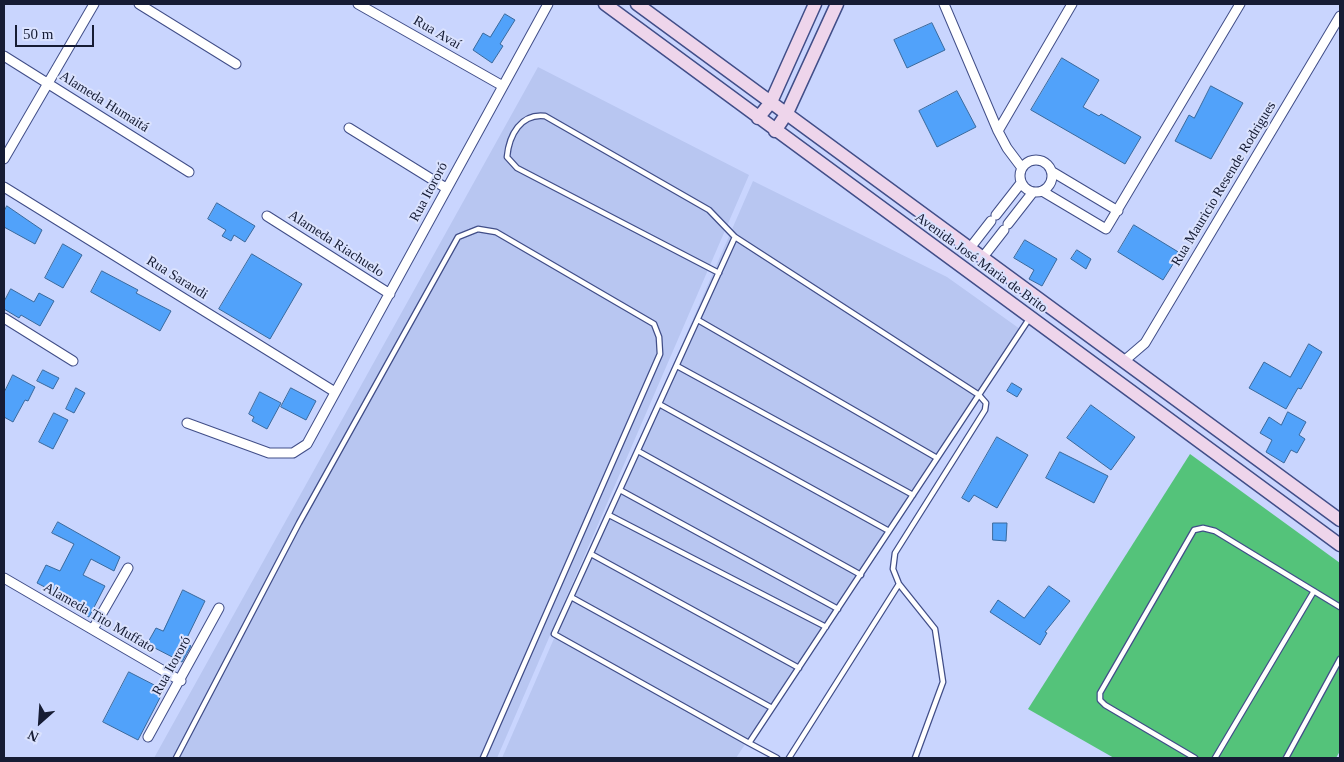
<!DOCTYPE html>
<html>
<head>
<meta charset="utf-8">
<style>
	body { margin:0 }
	#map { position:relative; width:1344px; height:762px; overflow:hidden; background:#c9d5fe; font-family:Georgia,serif }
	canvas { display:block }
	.frame { position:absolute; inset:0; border:5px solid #161c34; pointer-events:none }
	.north { position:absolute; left:15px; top:697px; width:50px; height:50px; -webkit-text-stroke:4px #dae2fe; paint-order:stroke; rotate:206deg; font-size:14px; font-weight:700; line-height:20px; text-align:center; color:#161c34 }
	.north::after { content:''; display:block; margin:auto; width:18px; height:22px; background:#161c34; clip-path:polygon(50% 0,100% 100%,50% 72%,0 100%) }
	.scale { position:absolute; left:15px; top:25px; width:79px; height:22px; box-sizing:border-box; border:2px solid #161c34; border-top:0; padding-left:6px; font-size:15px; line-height:18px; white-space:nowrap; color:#161c34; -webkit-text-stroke:4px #dae2fe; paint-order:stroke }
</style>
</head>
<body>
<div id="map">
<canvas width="1344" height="762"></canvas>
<div class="frame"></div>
<div class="north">N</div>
<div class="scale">50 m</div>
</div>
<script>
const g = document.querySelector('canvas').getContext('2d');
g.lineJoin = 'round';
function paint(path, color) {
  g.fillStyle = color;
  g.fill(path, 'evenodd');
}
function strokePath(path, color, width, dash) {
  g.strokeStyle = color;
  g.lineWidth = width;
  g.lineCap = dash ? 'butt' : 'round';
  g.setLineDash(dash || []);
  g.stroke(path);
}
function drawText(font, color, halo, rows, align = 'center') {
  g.font = font + ' Georgia,serif';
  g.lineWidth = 4;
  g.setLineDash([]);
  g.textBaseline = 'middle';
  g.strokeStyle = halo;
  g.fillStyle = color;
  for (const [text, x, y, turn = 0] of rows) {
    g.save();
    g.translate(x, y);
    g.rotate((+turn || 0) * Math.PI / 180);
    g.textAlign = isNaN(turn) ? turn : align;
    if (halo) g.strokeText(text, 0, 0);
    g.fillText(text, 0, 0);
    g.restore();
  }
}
const built = new Path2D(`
	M538,67L749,175L497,758H154Z
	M753,181L947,277L1020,329L736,758H502Z`);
const green = new Path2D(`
	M1190,454L1340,563V751L1336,758H1114L1028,709Z`);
const building = new Path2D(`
	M505,14L515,20L500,44L503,46L492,63L473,50L483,33L490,37Z
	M932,23L945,50L907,68L894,40Z
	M1062,58L1099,80L1083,107L1099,116L1101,114L1141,137L1125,164L1031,110Z
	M1211,86L1243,103L1211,159L1175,141L1189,115L1194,118Z
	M957,91L976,127L937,147L919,111Z
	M217,203L255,226L245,242L234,235L231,241L222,236L226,230L208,219Z
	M7,206L42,230L35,244L4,227V212Z
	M1134,225L1180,253L1163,280L1118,252Z
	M1025,240L1057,259L1042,286L1029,279L1034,270L1014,258Z
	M63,244L82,255L63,288L45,278Z
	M1077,250L1091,259L1086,269L1071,259Z
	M252,254L302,284L270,339L219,309Z
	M102,271L138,290L136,293L171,311L160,331L91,292Z
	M11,289L34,302L39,293L54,301L40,326L21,315L19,318L4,309V302Z
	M1309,344L1322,352L1301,389L1298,388L1286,409L1249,388L1264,362L1290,377Z
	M43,370L59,378L53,389L37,381Z
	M13,375L35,387L28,401L25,400L13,422L4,417V393Z
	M1012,383L1022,389L1017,397L1007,391Z
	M76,388L85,393L74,413L66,409Z
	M291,388L316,401L306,420L281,407Z
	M260,392L281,403L267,429L252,421L254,417L249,414Z
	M1091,405L1135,437L1111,470L1067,438Z
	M1288,412L1306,422L1299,435L1305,439L1297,453L1291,450L1284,463L1266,452L1272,440L1260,433L1269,417L1281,425Z
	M54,413L68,420L53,449L39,442Z
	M997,437L1028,455L997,508L974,495L969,502L962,498Z
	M1060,452L1108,476L1094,503L1046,478Z
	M58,522L120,557L114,571L91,559L83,575L105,586L89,617L61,602L64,597L37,583L46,565L60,571L74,544L52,533Z
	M993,523H1007L1006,541L993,540Z
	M1049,586L1070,601L1045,632L1047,633L1040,645L990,612L998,600L1024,618Z
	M183,590L205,601L185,642L191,646L182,662L147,644L156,628L163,631Z
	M129,672L164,690L138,740L103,722Z`);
const service = new Path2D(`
	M735,237L554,634L749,743L1029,319
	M719,273L517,168L507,157C509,135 521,113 545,116L709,210L735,237L979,395L986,403L985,410L895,553L893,569L899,584L935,629L943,682L915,758
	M698,320L937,458
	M677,366L913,495
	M659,404L889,531
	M638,451L861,575
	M620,490L838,609
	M609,515L826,627
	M591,554L799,668
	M571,597L772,708
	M749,743L777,758
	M176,758L299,523L458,237L478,229L496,232L654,324L659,337L660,354L483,758
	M789,758L899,584
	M1195,758L1105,705L1100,700V693L1194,530L1203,528L1215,531L1340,607
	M1215,758L1314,591
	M1286,758L1340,659`);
const minor = new Path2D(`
	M139,4L236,64
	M358,4L501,85
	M944,4L998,131L1007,148L1022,168
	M4,56L189,172
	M349,128L446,188
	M998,131L1072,4
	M4,159L94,4
	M1020 176a16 16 0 1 1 32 0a16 16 0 1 1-32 0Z
	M1051,171L1118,211
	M4,187L335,392
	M1042,191L1106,229L1240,4
	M996,215L1021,183
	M267,216L390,294
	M1008,224L1033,192
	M970,248L991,221
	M983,257L1004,230
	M4,318L73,361
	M1124,361L1145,343L1340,16
	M187,423L269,453H293L307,444L548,4
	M4,578L181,681
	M93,629L128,568
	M148,737L219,608`);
const secondary = new Path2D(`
	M605,4L1340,545
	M637,4L1340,520
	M758,118L771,102L815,4
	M775,131L787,113L837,4`);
const streetNames = [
	["Rua Avaí",437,33,30],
	["Alameda Humaitá",104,102,32],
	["Rua Mauricio Resende Rodrigues",1224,184,-59],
	["Rua Itororó",429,192,-62],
	["Alameda Riachuelo",336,244,33],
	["Avenida José Maria de Brito",981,263,36],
	["Rua Sarandi",177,278,32],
	["Alameda Tito Muffato",99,618,30],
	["Rua Itororó",172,666,-61]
];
paint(built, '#b8c6f1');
paint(green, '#54c37a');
paint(building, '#51a2fa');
strokePath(building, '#3a699c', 1);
strokePath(service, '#414e88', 7);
strokePath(minor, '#414e88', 11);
strokePath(secondary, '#414e88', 15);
strokePath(service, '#fff', 4.5);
strokePath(minor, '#fff', 9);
strokePath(secondary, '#eed5eb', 12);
drawText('14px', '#161c34', '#dae2fe', streetNames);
</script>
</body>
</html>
